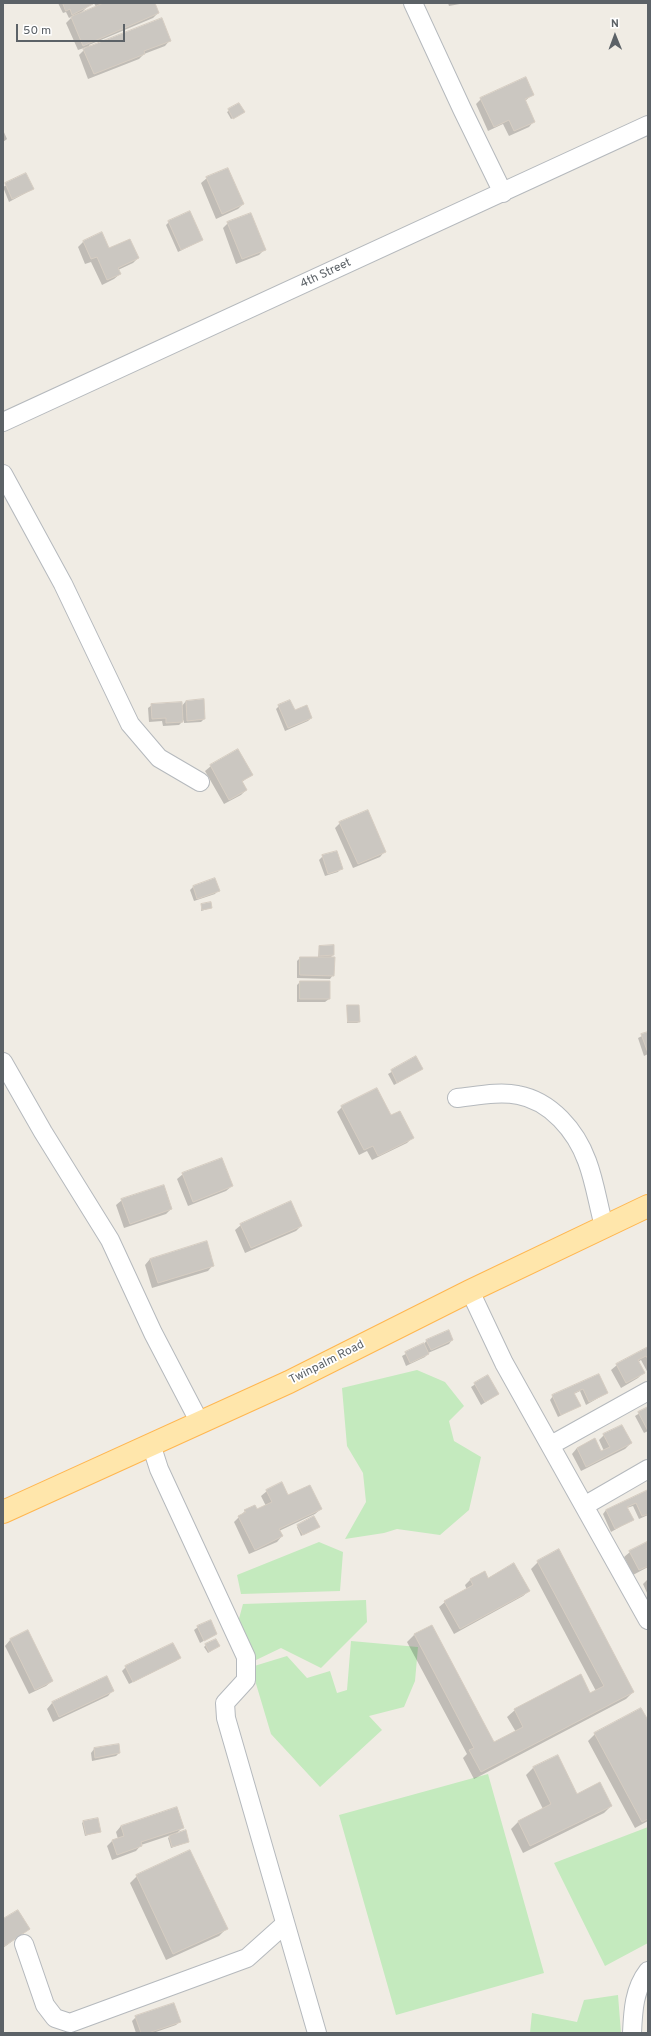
<!DOCTYPE html>
<html>
<head>
<meta charset="utf-8">
<style>
	body { margin:0 }
	#map { position:relative; width:651px; height:2036px; overflow:hidden; background:#f0ece4; font-family:Overpass,sans-serif }
	canvas { display:block }
	.frame { position:absolute; inset:0; border:4px solid #5c6267; pointer-events:none }
	.north { position:absolute; left:595px; top:16px; width:40px; height:40px; -webkit-text-stroke:3px #fff; paint-order:stroke; rotate:359deg; font-size:11px; font-weight:700; line-height:16px; text-align:center; color:#5c6267 }
	.north::after { content:''; display:block; margin:auto; width:14px; height:18px; background:#5c6267; clip-path:polygon(50% 0,100% 100%,50% 72%,0 100%) }
	.scale { position:absolute; left:16px; top:24px; width:109px; height:18px; box-sizing:border-box; border:2px solid #5c6267; border-top:0; padding-left:5px; font-size:12px; line-height:14px; white-space:nowrap; color:#5c6267; -webkit-text-stroke:3px #fff; paint-order:stroke }
</style>
</head>
<body>
<div id="map">
<canvas width="651" height="2036"></canvas>
<div class="frame"></div>
<div class="north">N</div>
<div class="scale">50 m</div>
</div>
<script>
const g = document.querySelector('canvas').getContext('2d');
g.lineJoin = 'round';
function paint(path, color) {
  g.fillStyle = color;
  g.fill(path, 'evenodd');
}
function strokePath(path, color, width, dash) {
  g.strokeStyle = color;
  g.lineWidth = width;
  g.lineCap = dash ? 'butt' : 'round';
  g.setLineDash(dash || []);
  g.stroke(path);
}
function drawText(font, color, halo, rows, align = 'center') {
  g.font = font + ' Overpass,sans-serif';
  g.lineWidth = 3.5;
  g.setLineDash([]);
  g.textBaseline = 'middle';
  g.strokeStyle = halo;
  g.fillStyle = color;
  for (const [text, x, y, turn = 0] of rows) {
    g.save();
    g.translate(x, y);
    g.rotate((+turn || 0) * Math.PI / 180);
    g.textAlign = isNaN(turn) ? turn : align;
    if (halo) g.strokeText(text, 0, 0);
    g.fillText(text, 0, 0);
    g.restore();
  }
}
const green = new Path2D(`
	M417,1370L445,1382L464,1406L449,1421L454,1441L481,1457L469,1510L440,1535L397,1529L384,1533L345,1539L366,1502L363,1473L347,1446L342,1388Z
	M319,1542L343,1552L340,1591L241,1594L237,1575Z
	M366,1600L367,1622L321,1668L281,1648L254,1661L237,1626L243,1604Z
	M351,1641L418,1647L415,1681L404,1707L369,1716L382,1730L320,1787L271,1734L251,1667L287,1656L307,1678L330,1671L337,1693L347,1690Z
	M488,1774L544,1973L396,2015L339,1815Z
	M648,1827V1943L605,1966L554,1863Z
	M618,1995L621,2033H530L532,2013L577,2022L584,2000Z`);
const shadow = new Path2D(`
	M58,3H91L79,15L96,7L94,3H154L158,13L153,18L89,45L90,47L170,40L165,46L144,54L139,59L88,79L79,55L87,47L78,50L66,23L73,16L69,18L66,12L63,13Z
	M448,3H465L449,6Z
	M533,94L525,101L534,121L529,127L509,136L503,124L488,131L476,104L481,99Z
	M239,104L243,112L231,119L227,112Z
	M3,130L7,139L3,142Z
	M26,175L33,189L9,202L3,187Z
	M207,178L243,204L238,209L216,219L201,183Z
	M169,222L202,240L178,252L166,225Z
	M228,223L264,250L259,255L236,264L223,228Z
	M102,234L109,250L138,258L133,263L118,270L120,274L114,279L102,285L91,262L85,264L78,247L83,242Z
	M186,701L204,719L201,722L184,723V720L179,725L163,726L162,721L149,722L148,708L152,705L181,707Z
	M279,706L311,718L308,721L285,731L276,709Z
	M211,766L252,774L242,782L246,790L241,795L224,804L205,771Z
	M340,823L385,851L380,857L353,868L335,828Z
	M323,856L341,868L338,872L325,876L319,860Z
	M214,879L218,890L215,894L194,901L190,890L193,887Z
	M202,905L211,908L201,911Z
	M333,946V955L330,958L333,975L330,979L297,978V961L300,958H318L319,947Z
	M300,982L329,999L325,1002H297V985Z
	M347,1006L359,1022L357,1023H347Z
	M648,1033V1054L644,1056L638,1038Z
	M416,1058L422,1069L394,1085L388,1074Z
	M342,1107L390,1117L413,1137L407,1143L372,1160L367,1151L359,1155L337,1112Z
	M183,1174L232,1186L226,1191L188,1206L177,1179Z
	M122,1200L171,1209L166,1214L124,1228L116,1205Z
	M241,1225L301,1226L296,1231L245,1253L235,1230Z
	M150,1259L213,1265L208,1271L152,1288L145,1265Z
	M427,1340H452L449,1344L428,1353L425,1357L406,1366L402,1356L424,1344Z
	M648,1348V1373L641,1360L638,1362L643,1373L638,1378L621,1388L611,1370L617,1365Z
	M598,1375L607,1393L586,1405L580,1391L574,1394L579,1406L558,1417L550,1400L553,1396Z
	M488,1376L498,1394L481,1405L471,1387Z
	M648,1408V1431L644,1433L635,1416Z
	M604,1435L631,1443L625,1449L581,1471L572,1454L577,1448L594,1440L601,1453L604,1451L599,1440Z
	M267,1491L288,1496L321,1509L315,1514L279,1531L282,1536L277,1542L249,1554L234,1522L245,1511H256L266,1506L261,1496Z
	M648,1491V1515L639,1519L633,1506L627,1508L632,1520L611,1532L603,1514L606,1510Z
	M298,1526L317,1528L301,1536L297,1527Z
	M647,1543L648,1567L633,1575L624,1557L630,1552Z
	M538,1562L633,1692L626,1699L474,1779L463,1758L467,1754L407,1642L414,1635L431,1626L494,1743L516,1732L507,1717L515,1710L590,1694L596,1691L531,1569Z
	M484,1572L488,1579L529,1591L523,1596L454,1634L439,1607L445,1602L467,1590L465,1585L470,1580Z
	M648,1579V1595L643,1584Z
	M198,1627L216,1634L200,1643L194,1630Z
	M27,1632L52,1681L46,1686L29,1694L5,1646L10,1640Z
	M206,1645L218,1646L208,1653L204,1647Z
	M180,1658L176,1661L129,1684L122,1671L126,1667Z
	M106,1677L113,1690L108,1696L53,1722L47,1709L52,1703Z
	M648,1722V1821L635,1828L588,1741L595,1734Z
	M118,1745L119,1753L116,1756L92,1761L91,1753L94,1749Z
	M557,1756L577,1795L611,1806L604,1813L523,1853L511,1829L518,1822L543,1809L526,1775L533,1768Z
	M83,1822L100,1831L85,1836L82,1823Z
	M121,1826L183,1827L175,1835L188,1842L171,1848L168,1838L171,1835L141,1845L136,1851L112,1860L107,1846L112,1841L118,1839L116,1832Z
	M137,1876L226,1929L219,1936L166,1960L130,1883Z
	M3,1920L29,1929L3,1948Z
	M136,2017L179,2022L176,2025L153,2033H136L132,2021Z`);
const building = new Path2D(`
	M63,3H92L93,4L72,15L70,9L66,11Z
	M104,3H155L159,13L83,46L71,17Z
	M162,18L171,41L144,51L145,54L94,74L83,49Z
	M526,77L534,95L525,99L535,122L514,131L509,120L494,127L480,98Z
	M239,103L245,112L233,119L228,109Z
	M228,168L244,204L222,214L206,177Z
	M26,173L34,189L12,199L5,183Z
	M190,211L203,240L181,250L168,221Z
	M251,213L266,250L242,259L227,222Z
	M102,232L109,248L130,239L139,258L118,268L121,274L107,280L97,257L91,259L83,241Z
	M204,699L205,719L187,721L186,701Z
	M290,700L295,710L307,705L312,718L288,728L278,705Z
	M182,702L183,722L166,723V718L152,719L151,704Z
	M238,749L253,775L242,781L247,790L229,800L210,765Z
	M368,810L386,852L358,864L339,822Z
	M337,851L343,869L328,874L322,855Z
	M215,878L220,891L197,899L193,886Z
	M211,902L212,908L202,910L201,904Z
	M334,945V955L319,956V946Z
	M300,957H335L334,976L300,975Z
	M300,981H330V999H300Z
	M347,1005H359L360,1022H348Z
	M648,1032V1053L641,1034Z
	M416,1056L423,1069L397,1083L391,1070Z
	M377,1088L391,1115L400,1111L414,1138L378,1156L373,1146L364,1150L341,1106Z
	M222,1158L233,1186L193,1202L182,1173Z
	M164,1185L172,1209L130,1224L121,1199Z
	M291,1201L302,1226L251,1248L240,1224Z
	M207,1241L214,1266L158,1283L150,1259Z
	M449,1330L453,1340L431,1350L426,1340Z
	M424,1343L429,1354L410,1363L405,1352Z
	M648,1347V1359L646,1356L638,1360L645,1373L626,1383L616,1364Z
	M599,1374L608,1393L589,1402L583,1389L574,1393L581,1406L561,1415L552,1395Z
	M488,1375L499,1394L485,1402L474,1383Z
	M648,1407V1431L638,1412Z
	M622,1425L632,1443L586,1467L577,1448L595,1438L601,1451L610,1447L603,1434Z
	M282,1482L288,1495L310,1485L322,1509L279,1529L283,1536L255,1550L238,1516L246,1512L244,1510L255,1505L257,1509L272,1502L266,1490Z
	M648,1490V1514L642,1516L636,1503L627,1507L634,1520L615,1529L606,1510Z
	M314,1516L320,1527L303,1535L297,1525Z
	M647,1542L648,1566L639,1570L629,1551Z
	M559,1549L634,1692L481,1772L469,1750L474,1748L414,1634L432,1625L494,1742L523,1727L514,1709L581,1674L590,1693L604,1686L537,1561Z
	M514,1563L530,1591L460,1629L444,1601L473,1585L470,1579L485,1571L488,1578Z
	M211,1620L217,1634L204,1641L197,1626Z
	M28,1630L53,1681L35,1690L10,1639Z
	M216,1639L220,1646L209,1652L205,1644Z
	M173,1643L181,1658L133,1682L125,1666Z
	M107,1676L114,1691L59,1717L52,1702Z
	M641,1708L648,1720V1819L642,1822L594,1733Z
	M119,1744L120,1753L95,1758L94,1748Z
	M558,1755L577,1794L600,1782L612,1806L530,1846L518,1821L551,1804L533,1767Z
	M177,1807L184,1828L141,1842L142,1846L117,1855L112,1840L124,1836L121,1826Z
	M98,1818L101,1832L86,1835L83,1821Z
	M186,1830L189,1842L172,1847L169,1836Z
	M190,1850L228,1929L173,1954L136,1875Z
	M18,1910L30,1929L3,1947V1919Z
	M174,2003L181,2022L148,2033H141L135,2016Z`);
const minor = new Path2D(`
	M413,3L462,109L503,193
	M3,422L648,125
	M3,474L63,584L130,724L159,758L200,782
	M3,1062L43,1132L110,1240L153,1333L200,1423
	M457,1098C476,1096 499,1091 518,1095C551,1101 576,1131 587,1161C595,1182 598,1205 604,1226
	M470,1291L504,1363L648,1620
	M151,1444L159,1469L246,1657V1680L225,1703L226,1718L317,2033
	M551,1445L648,1391
	M584,1506L648,1469
	M24,1944L45,2005L55,2018L70,2023L247,1958L285,1924
	M632,2033C633,2011 634,1989 648,1971`);
const major = new Path2D(`
	M3,1512L289,1382L470,1291L648,1206`);
const streetNames = [
	["4th Street",326,274,-25],
	["Twinpalm Road",327,1363,-27]
];
paint(green, '#c4eabe');
paint(shadow, '#0003');
paint(building, '#cbc7c1');
strokePath(building, '#d6cdc2', 1);
strokePath(minor, '#b5b9bd', 20);
strokePath(major, '#ffb64f', 24);
strokePath(minor, '#fff', 18);
strokePath(major, '#ffe6ab', 22);
drawText('12px', '#5c6267', '#fff', streetNames);
</script>
</body>
</html>
